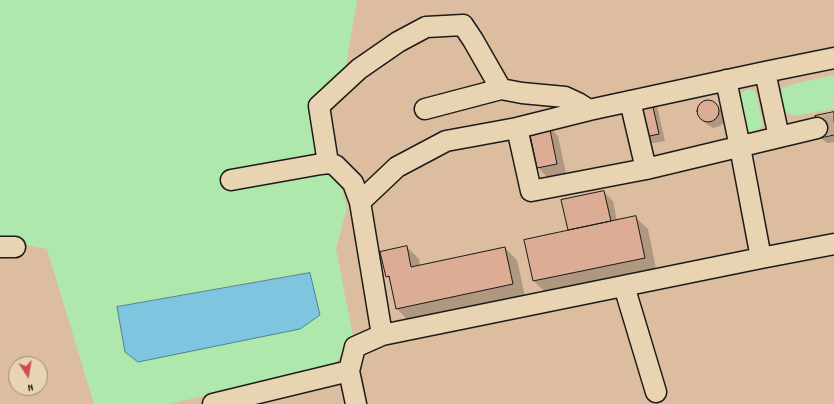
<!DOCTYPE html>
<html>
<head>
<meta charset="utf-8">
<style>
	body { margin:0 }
	#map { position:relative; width:834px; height:404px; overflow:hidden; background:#e8ceae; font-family:Dekko,sans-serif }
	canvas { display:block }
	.north { position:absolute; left:8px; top:356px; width:40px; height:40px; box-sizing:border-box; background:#e8d4b3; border:1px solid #968a77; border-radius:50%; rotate:168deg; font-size:11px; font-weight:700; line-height:16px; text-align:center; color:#1c1c1c }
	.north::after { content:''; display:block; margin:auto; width:14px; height:18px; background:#d1495b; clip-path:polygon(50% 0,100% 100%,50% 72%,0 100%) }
</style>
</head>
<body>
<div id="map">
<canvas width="834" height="404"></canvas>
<div class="north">N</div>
</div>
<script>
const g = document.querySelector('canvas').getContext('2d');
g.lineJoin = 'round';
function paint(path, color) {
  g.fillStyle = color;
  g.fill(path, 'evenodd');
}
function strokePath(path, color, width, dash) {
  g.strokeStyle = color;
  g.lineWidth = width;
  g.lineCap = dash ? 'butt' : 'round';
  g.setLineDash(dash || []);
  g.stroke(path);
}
const built = new Path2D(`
	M0,0H834V404H0ZM16,364H40V388H16Z`);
const green = new Path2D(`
	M0,0H357L341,95L321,109L347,208L336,249L353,336L334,366L169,404H94L47,249L0,240Z
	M834,75V109L795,116L788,113L781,106L780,97L782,89L789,85Z
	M745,90H753L756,94L763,125L759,129L752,132L744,129L738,98L741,94Z`);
const water = new Path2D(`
	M310,273L320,315L300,329L138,362L125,352L117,307Z`);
const shadow = new Path2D(`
	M651,99L657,106L665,141L647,144Z
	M710,101L715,105L722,111L724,118V122L720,126L713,128L708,125L701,119L698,113V108L703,102Z
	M834,113V142L827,143L820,137Z
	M549,127L558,136L566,173L547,177L538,167Z
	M604,192L613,201L617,221L635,217L648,229L656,269L546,293L534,281L571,231L569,229Z
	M407,247L419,259L420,266L505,248L517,260L525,296L409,321L397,309L391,280L387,276Z`);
const building = new Path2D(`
	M651,98L659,134L640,138L632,102Z
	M697 111a11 11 0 1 1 22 0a11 11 0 1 1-22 0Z
	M834,112V135L819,138L815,116Z
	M549,125L557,164L537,168L529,130Z
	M604,191L611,221L568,230L561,200Z
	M636,216L645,258L533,281L524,240Z
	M407,246L411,267L505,247L513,284L396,309L389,276L386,277L380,252Z`);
const minorTunnel = new Path2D(`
	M817,128L834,124`);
const minor = new Path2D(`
	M765,72L779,137
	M726,80L740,147L761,258
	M630,101L646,169
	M425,109L501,89L522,93L565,97L578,103L589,110
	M517,128L531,191L646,169L817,128
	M328,163L319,106L359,69L398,42L426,27L463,25L473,40L501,89
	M231,180L321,164L328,163L335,165L353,183L360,202L382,335
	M360,202L397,167L446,141L517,128L589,110L765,72L834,58
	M0,247H15
	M624,286L656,392
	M213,404L349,371
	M356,404L349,371L355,347L382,335L761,258L834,244`);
paint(built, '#ddbda0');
paint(green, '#aee8ad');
paint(water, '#7ec5df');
strokePath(water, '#578191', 1);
paint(shadow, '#0003');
paint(building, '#ddac94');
strokePath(building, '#1c1c1c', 1);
strokePath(minorTunnel, '#bfaa91', 20, [20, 10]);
strokePath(minor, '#1c1c1c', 23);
strokePath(minor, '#e8d4b3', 20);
</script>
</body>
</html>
